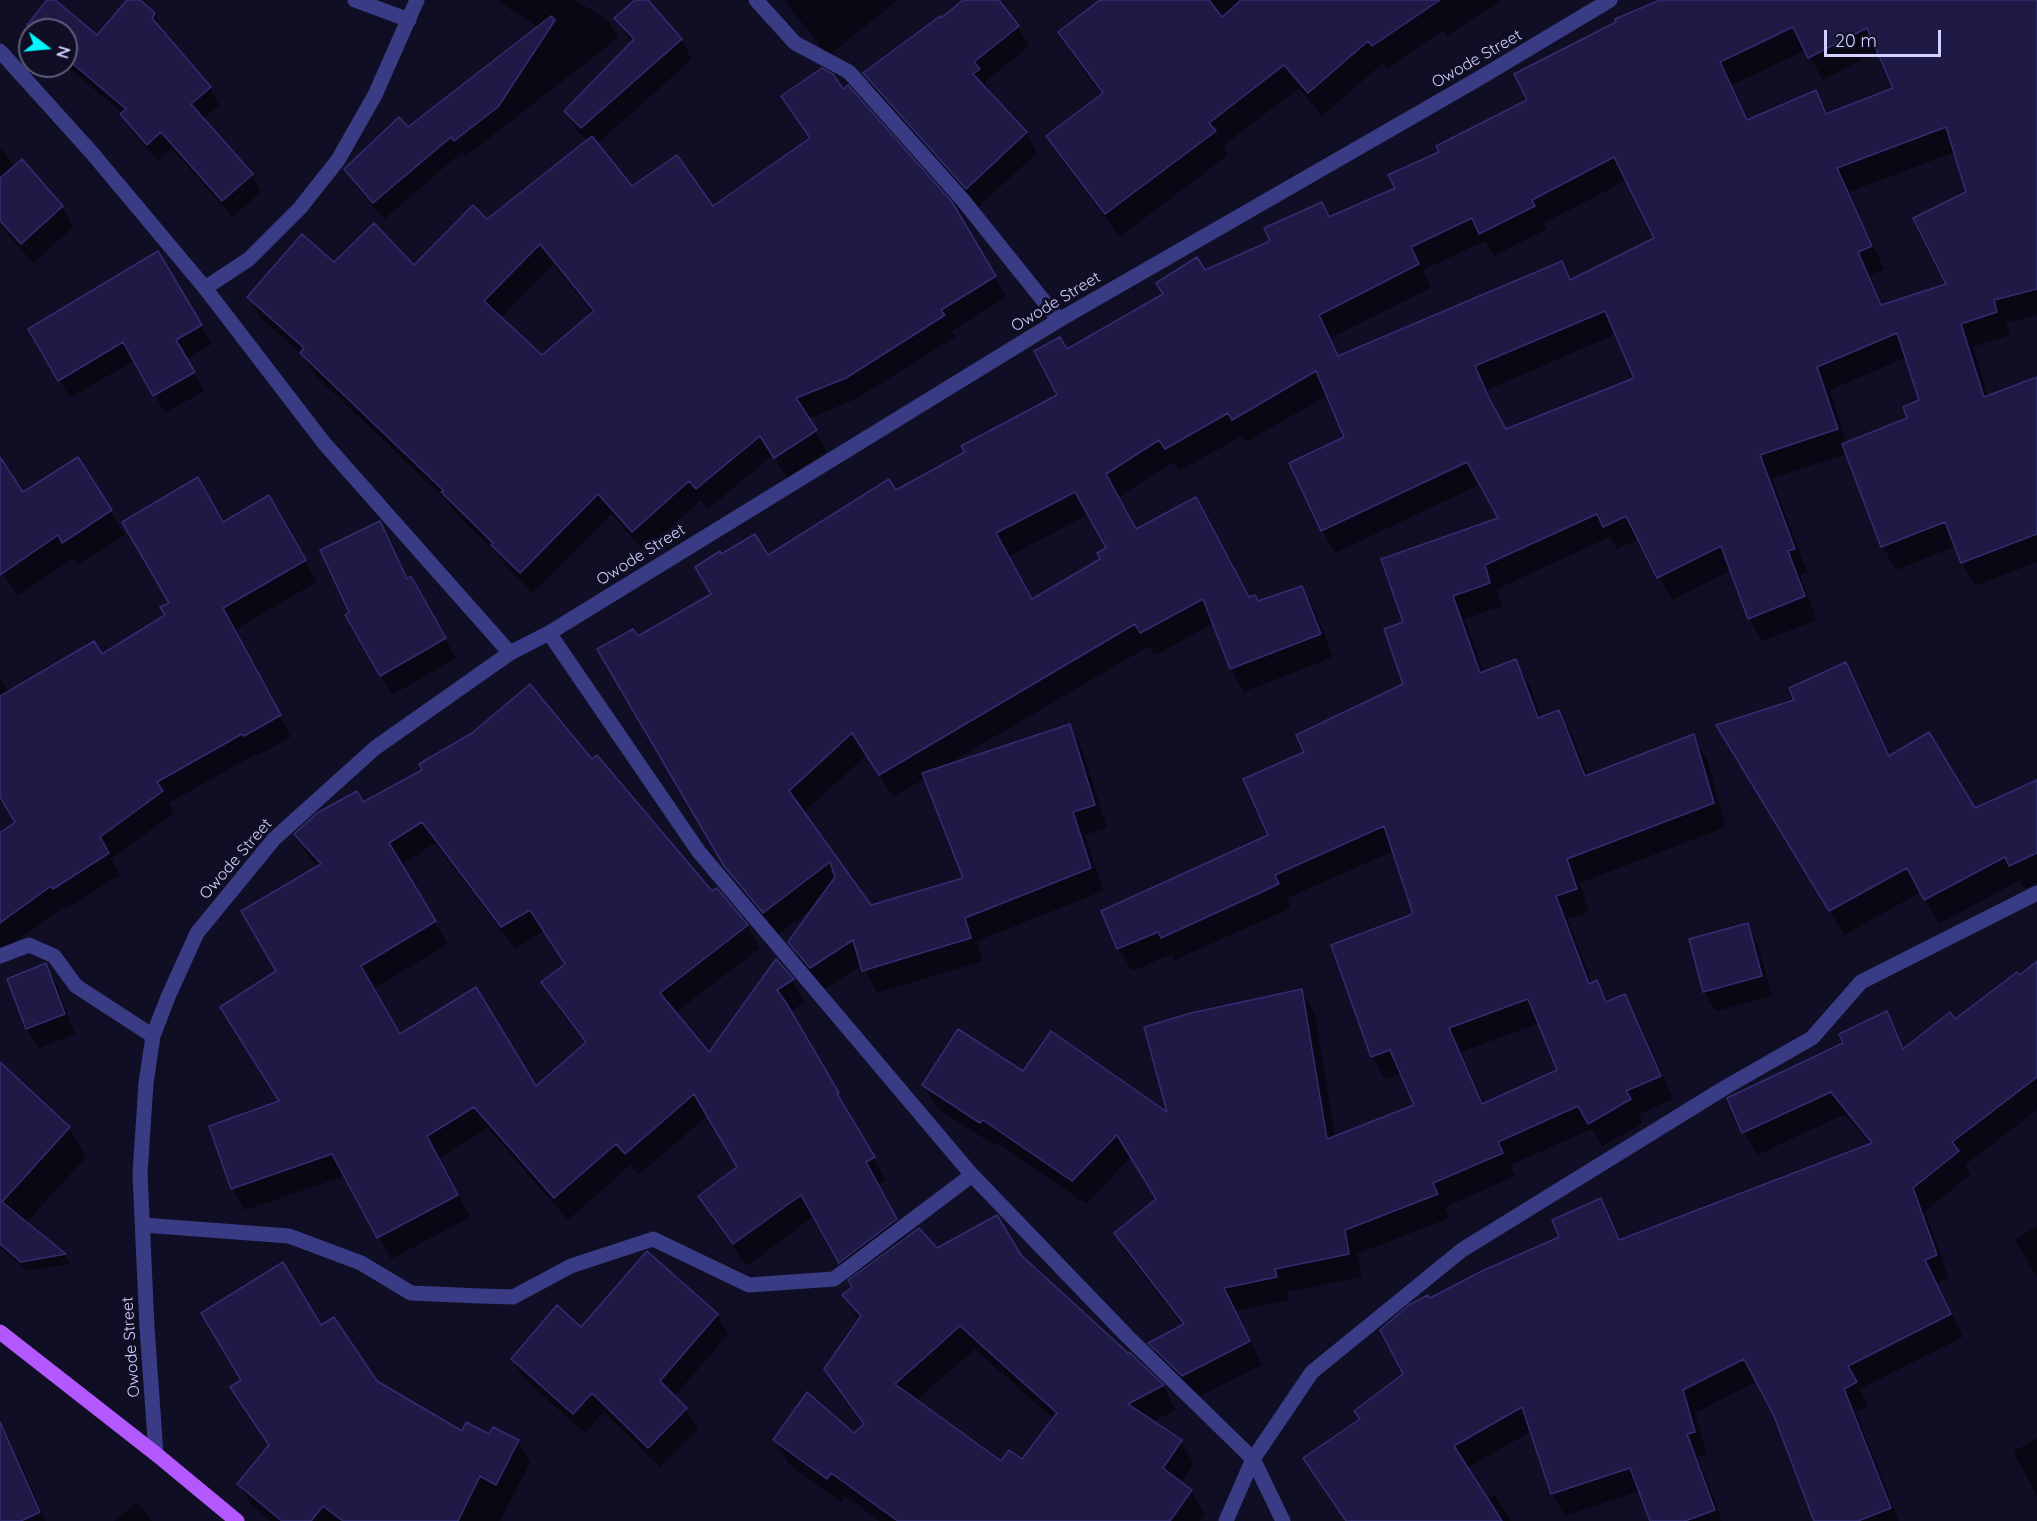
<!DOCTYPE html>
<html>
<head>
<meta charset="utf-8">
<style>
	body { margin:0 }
	#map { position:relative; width:2037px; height:1521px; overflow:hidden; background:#100e24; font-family:Quicksand,sans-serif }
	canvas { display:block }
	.north { position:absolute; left:18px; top:18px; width:60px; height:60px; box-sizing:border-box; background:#100e24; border:2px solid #5e5c7c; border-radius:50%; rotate:106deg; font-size:16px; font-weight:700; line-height:24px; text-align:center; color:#d3d1ff }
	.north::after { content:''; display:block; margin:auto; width:21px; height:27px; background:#00f7fc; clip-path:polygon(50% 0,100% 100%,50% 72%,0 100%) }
	.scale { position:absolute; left:1824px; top:30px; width:117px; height:27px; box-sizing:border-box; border:3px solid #d3d1ff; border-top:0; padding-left:8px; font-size:18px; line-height:21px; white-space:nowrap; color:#d3d1ff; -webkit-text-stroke:4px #100e24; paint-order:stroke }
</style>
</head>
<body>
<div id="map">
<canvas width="2037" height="1521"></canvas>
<div class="north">N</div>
<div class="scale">20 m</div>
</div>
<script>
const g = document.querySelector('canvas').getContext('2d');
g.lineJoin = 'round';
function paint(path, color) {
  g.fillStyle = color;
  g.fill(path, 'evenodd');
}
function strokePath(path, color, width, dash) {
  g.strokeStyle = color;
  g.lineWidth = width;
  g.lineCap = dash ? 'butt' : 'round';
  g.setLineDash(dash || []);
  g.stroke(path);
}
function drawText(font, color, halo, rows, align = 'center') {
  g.font = font + ' Quicksand,sans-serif';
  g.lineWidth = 6;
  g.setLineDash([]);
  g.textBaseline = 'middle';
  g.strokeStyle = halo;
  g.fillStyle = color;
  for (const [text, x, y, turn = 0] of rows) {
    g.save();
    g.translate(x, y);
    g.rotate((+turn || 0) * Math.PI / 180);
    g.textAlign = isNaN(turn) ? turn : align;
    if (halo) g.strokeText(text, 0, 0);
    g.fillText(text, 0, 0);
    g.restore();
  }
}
const shadow = new Path2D(`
	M49,0H53L98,37L129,0H138L154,14L164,31L163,33L210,88L219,105L202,120L252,175L261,192L233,217L171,148L158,161L132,131L123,114L66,65V30H31L28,25Z
	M496,0H575L609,21L618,38L465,157L462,152L384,219L356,186L346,169L408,129L539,28Z
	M637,0H646L681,40L692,59L597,144L632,188L712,208L810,139L783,97L842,91L951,203L1006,297L952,331L955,337L858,398L808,419L827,451L787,478L773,455L708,509L701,500L645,551L611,514L533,593L505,566L500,556L455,513L449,503L314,374L303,356L261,318L249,297L334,264L414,267L487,221L588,141L578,131L566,111L632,43L616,18ZM553,264L593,313L542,357L500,318Z
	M784,0H898L828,56Z
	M965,0H997L1018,27L1029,46L985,82L990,90L987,92L1026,133L1037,153L978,207L876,93L865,74L941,20Z
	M1102,0H1502L1447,36L1444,30L1387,69L1383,63L1322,116L1299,88L1223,146L1228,155L1120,237L1062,160L1048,137L1102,95L1073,56L1060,33Z
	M1664,0H2037V315L2006,323L2010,335L1973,347L1988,397L2037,378V562L1975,586L1962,563L1956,546L1896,570L1883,547L1847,454L1772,478L1807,572L1800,575L1817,620L1762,641L1749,618L1731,570L1672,600L1639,539L1617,549L1610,537L1497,589L1502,606L1465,619L1484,673L1515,661L1529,684L1542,718L1558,712L1572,734L1588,776L1693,736L1707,759L1726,827L1580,883L1589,912L1568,919L1592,984L1597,982L1608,1002L1624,996L1638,1019L1673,1099L1638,1115L1643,1123L1602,1146L1592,1129L1510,1165L1515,1176L1445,1207L1450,1218L1357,1254L1362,1277L1288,1292L1289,1300L1236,1311L1262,1365L1196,1398L1163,1366L1150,1343L1183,1326L1129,1256L1115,1234L1158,1200L1131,1157L1086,1204L996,1142L994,1145L937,1108L923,1085L1024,1073L1170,1116L1302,991L1315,1014L1335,1137L1416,1106L1402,1073L1385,1079L1372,1056L1415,915L1394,851L1287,898L1291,908L1175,960L1172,954L1132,971L1118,948L1103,912L1270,836L1306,752L1405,685V623L1500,519L1481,484L1335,553L1322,530L1346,438L1328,395L1246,442L1242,436L1179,471L1174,462L1118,497L1136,531L1249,599L1258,602L1301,588L1315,611L1333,657L1244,692L1231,669L1214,623L1154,656L1149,646L948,764L1069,726L1082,749L1107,828L1085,835L1103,891L977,941L983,961L877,993L862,965L824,990L803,966L790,942L814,907L778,935L739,889L599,650L637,638L713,595L721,556L767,557L967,453L1059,395L1067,351L1204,272L1272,241L1322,204L1330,218L1397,189L1441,152L1529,101ZM1806,50L1823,80L1879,51L1895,89L1829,114L1816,92L1749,121L1732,85ZM1955,152L1967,193L1948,285L1883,306L1870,275L1884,269L1849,192ZM1627,180L1656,239L1572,281L1561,262L1339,357L1331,338L1431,288L1423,270L1485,241L1494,256L1547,229L1544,223ZM1616,334L1636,379L1506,431L1487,390ZM1907,357L1921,401L1909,419L1847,444L1830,390ZM1089,514L1108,549L1102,560L1032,601L1008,557ZM867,755L893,797L926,778L965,879L870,907L803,813ZM1539,1023L1559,1071L1484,1104L1461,1052Z
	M0,147L15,167L21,161L62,207L73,227L33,263L0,225Z
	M158,253L212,344L186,359L204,391L165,413L135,360L70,398L30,329Z
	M77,459L125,535L77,565L73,558L18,596L0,569V460L23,494Z
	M269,497L317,582L234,630L291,737L257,756L256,754L169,803L174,813L111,859L120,875L66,909L64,907L2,951L0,948V835L16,823L0,797V678L9,692L101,656L167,615L171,603L223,524Z
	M380,523L408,580L411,578L456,658L392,695L347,615L351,613Z
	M1846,664L1860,688L1891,757L1974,810L2037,781V883L2024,889L2019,881L1939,924L1921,892L1844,935L1732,750Z
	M592,761L712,893L747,926L760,948L675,1013L709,1055L776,961L792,980L805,1002L790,1012L886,1180L877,1185L907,1239L936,1250L1020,1256L1127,1355L1129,1354L1163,1386L1176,1410L1152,1422L1180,1441L1194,1464L1181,1483L1191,1491L1205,1514L1200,1521H1055L1076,1439L975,1349L916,1401L1015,1521H880L845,1496L841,1502L789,1464L775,1440L854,1435L864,1426L839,1393L825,1369L859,1321L844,1296L854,1287L814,1216L747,1266L712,1218L700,1196L738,1168L708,1115L639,1175L630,1165L568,1220L488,1128L439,1158L470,1217L391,1259L345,1176L245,1210L232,1188L280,1103L278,972L318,867L309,857L296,834L362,804ZM435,843L515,949L544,931L566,965L543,982L556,1005L586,1044L536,1089L400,1036L373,989L448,944L401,866Z
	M1747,925L1758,945L1772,996L1716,1011L1704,992Z
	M2037,963V1110L1965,1165L1971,1174L1925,1211L1949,1278L1937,1283L1963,1337L1860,1389L1868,1405L1856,1412L1899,1521H1816L1775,1415L1758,1381L1695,1413L1707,1454L1698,1457L1722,1521H1651L1640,1491L1565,1516L1552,1494L1532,1431L1467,1468L1487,1500L1495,1495L1511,1521H1345L1305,1459L1361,1420L1405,1374L1429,1300L1561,1238L1600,1200L1621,1241L1870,1145L1845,1114L1757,1155L1744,1132L1729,1099L1845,1044L1886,1013L1905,1049L1955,1021Z
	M46,965L57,985L75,1034L39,1048L27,1029L9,979Z
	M0,1064L69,1128L86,1157L26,1223L65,1255L69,1264L28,1271L0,1248V1222L11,1208L0,1197Z
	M2037,1226V1277L2015,1240Z
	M717,1315L728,1334L674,1397L686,1409L698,1429L660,1467L604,1412L585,1433L524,1379L512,1359L581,1329Z
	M321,1327L376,1382L462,1433L518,1441L530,1463L500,1521H270L251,1505L239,1484L270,1446L245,1408Z
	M0,1422L28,1479L46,1521H0Z
	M2037,1438V1495L2013,1452Z
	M137,1502L152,1521H114Z`);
const building = new Path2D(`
	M47,0H55L97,35L127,0H140L155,13L152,18L211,87L191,104L253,174L222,201L161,132L147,145L120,114L126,109L66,58V30H33L27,25Z
	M635,0H648L682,39L581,128L564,111L634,39L614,18Z
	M963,0H999L1019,26L974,62L980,69L973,74L1027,132L966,189L863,73L940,16L941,18Z
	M1100,0H1209L1222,17L1241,0H1440L1372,46L1368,41L1308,93L1284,65L1209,123L1216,131L1105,214L1046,136L1103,93L1058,32Z
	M1660,0H2037V289L1994,300L1997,312L1961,324L1984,397L2037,377V534L1961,563L1945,522L1881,547L1842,444L1907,418L1903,407L1919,400L1897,333L1817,367L1838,429L1760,455L1795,549L1788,551L1805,596L1748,619L1721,546L1657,578L1626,516L1603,527L1597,514L1485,565L1490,583L1453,596L1480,673L1516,659L1538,718L1559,710L1585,776L1694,734L1714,803L1567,859L1577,889L1556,896L1589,984L1597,980L1606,1002L1625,994L1661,1076L1626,1091L1631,1099L1588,1124L1578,1106L1498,1142L1503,1153L1433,1183L1438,1194L1345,1230L1349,1254L1275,1269L1277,1277L1224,1288L1250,1341L1182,1376L1148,1343L1184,1324L1114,1233L1156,1199L1117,1135L1072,1181L983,1120L980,1123L922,1085L958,1029L1023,1071L1051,1031L1167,1112L1144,1027L1191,1013L1302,989L1327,1139L1414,1105L1390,1050L1371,1057L1331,945L1413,914L1384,826L1275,875L1279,884L1161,938L1158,932L1117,949L1101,911L1268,835L1243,779L1304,752L1296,735L1403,684L1384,629L1403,622L1381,559L1498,518L1467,462L1321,531L1289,463L1344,437L1316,371L1232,420L1228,413L1165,449L1159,440L1106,474L1136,529L1196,497L1249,597L1255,595L1258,601L1302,586L1321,634L1230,669L1203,599L1140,633L1135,624L879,775L852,733L789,791L871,905L963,878L922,773L1070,724L1095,805L1073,812L1091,868L965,918L971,938L862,971L853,940L810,968L788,942L835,877L830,862L763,913L724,866L597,649L633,629L638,636L711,594L695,567L720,551L721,554L755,534L768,555L889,479L896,490L965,452L961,446L1057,395L1034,351L1060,337L1067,349L1163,294L1156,283L1197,257L1205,270L1270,241L1264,228L1322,202L1329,217L1395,188L1388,175L1439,152L1436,146L1527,100L1514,74L1616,22L1615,19ZM1793,27L1808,58L1867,28L1893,88L1826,114L1816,90L1747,120L1720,62ZM1946,127L1966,192L1913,218L1946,284L1881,305L1858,252L1872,246L1837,168ZM1614,157L1654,238L1570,280L1562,261L1338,356L1319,315L1419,264L1411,247L1472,218L1479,234L1535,206L1532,200ZM1605,311L1634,378L1506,429L1489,398L1475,366ZM1075,492L1106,548L1097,553L1100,559L1032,599L996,533ZM1528,999L1557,1070L1482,1104L1449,1028Z
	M551,16L555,20L498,107L454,141L451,137L373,203L344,169L399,117L408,127Z
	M822,68L833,74L843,89L848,85L952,202L996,276L941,310L945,315L846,378L796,398L817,430L774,458L760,436L696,489L689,481L632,532L598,494L520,573L491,545L493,543L441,492L444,491L300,353L304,348L247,297L302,234L334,262L374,223L414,265L473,205L487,219L592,136L632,186L677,155L713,206L810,138L781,96ZM540,244L594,311L542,355L484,301Z
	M22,159L63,206L21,244L0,221V178Z
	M158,251L202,325L176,340L195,372L153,396L123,342L58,381L28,329Z
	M0,457L23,492L78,457L112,510L62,543L58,535L0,575Z
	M198,477L223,522L269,495L306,560L223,608L281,715L244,736L242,734L157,782L163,791L100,837L109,853L53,889L51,886L0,923V833L15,822L0,797V696L94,641L102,654L165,615L160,607L169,603L122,522Z
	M380,521L407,579L411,576L446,638L380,676L345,615L349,612L320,550Z
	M1846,662L1889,756L1929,732L1975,808L2037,780V853L2009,866L2005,857L1924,900L1907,868L1829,911L1716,725L1794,700L1789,688Z
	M530,684L592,759L597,755L712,891L717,888L748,925L660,993L709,1052L776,959L794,979L777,990L787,1004L839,1093L837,1094L875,1157L866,1162L897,1219L839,1263L801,1195L733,1244L698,1196L737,1167L694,1094L625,1154L616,1144L554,1198L474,1107L427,1136L458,1195L377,1238L332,1154L231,1189L209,1126L279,1101L220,1007L276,971L241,911L321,864L294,834L317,813L357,791L363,802L422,770L419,764L472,733ZM422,822L501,927L530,910L565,964L541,982L586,1042L536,1086L476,987L400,1034L361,966L436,921L389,843Z
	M1748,923L1762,976L1703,992L1689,939Z
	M2037,961V1077L1952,1142L1959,1151L1913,1188L1937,1255L1925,1260L1951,1314L1848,1366L1857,1382L1844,1389L1891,1508L1858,1521H1814L1774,1416L1744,1359L1683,1390L1695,1432L1687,1434L1715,1510L1685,1521H1650L1630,1468L1551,1494L1522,1407L1454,1446L1502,1521H1346L1303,1458L1360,1419L1354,1411L1403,1374L1380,1330L1409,1305L1428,1295L1430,1298L1482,1271L1559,1237L1552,1220L1601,1198L1619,1240L1872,1143L1831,1092L1742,1133L1727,1098L1843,1043L1839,1034L1887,1011L1903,1049L1950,1012L1955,1019L2017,972L2020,975Z
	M46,963L65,1014L26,1029L7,979Z
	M0,1062L70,1127L2,1202L66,1254L21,1262L0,1244Z
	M997,1215L1021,1255L1128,1353L1129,1352L1164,1385L1128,1404L1182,1440L1163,1468L1192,1490L1170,1521H898L831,1473L827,1479L773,1440L807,1392L854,1433L864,1424L824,1369L861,1316L842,1295L852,1287L848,1280L919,1228L937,1248ZM960,1326L1057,1413L1022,1459L1009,1450L1001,1461L895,1384Z
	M647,1251L718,1314L660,1381L687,1408L648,1448L592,1393L573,1414L511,1359L557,1305L581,1327Z
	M283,1262L321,1325L334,1317L377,1381L462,1431L466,1422L489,1434L493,1427L519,1440L496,1485L480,1476L458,1521H343L323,1506L311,1521H282L237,1484L269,1445L230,1387L241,1380L201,1313Z
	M0,1422L40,1512L21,1521H0Z`);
const minor = new Path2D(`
	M355,0L409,20
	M756,0L795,43L849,72L962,199L1059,320
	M0,51L92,153L205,288L324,443L510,653
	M205,288L249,259L300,208L338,160L375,95L417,0
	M549,633L699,852L972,1175L1126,1335L1253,1459L1283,1521
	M0,956L29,945L54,956L76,986L153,1036
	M143,1225L289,1236L361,1263L411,1293L480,1296L513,1297L571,1266L653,1239L749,1285L834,1279L972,1175
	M156,1454L147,1328L140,1174L146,1083L153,1036L168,997L197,933L274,839L375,748L510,653L549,633L1059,320L1478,79L1610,0
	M1226,1521L1253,1459L1312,1372L1462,1250L1726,1087L1812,1038L1861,982L2037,893`);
const major = new Path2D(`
	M0,1332L156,1454L237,1521`);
const streetNames = [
	["Owode Street",1477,59,-30],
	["Owode Street",1056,302,-31],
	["Owode Street",641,555,-32],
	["Owode Street",236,859,-49],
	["Owode Street",131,1347,-94]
];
paint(shadow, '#0007');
paint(building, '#1f1a45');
strokePath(building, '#342c72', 1.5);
strokePath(minor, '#393c84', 15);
strokePath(major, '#b358ff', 15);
drawText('16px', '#d3d1ff', '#100e24', streetNames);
</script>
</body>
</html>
